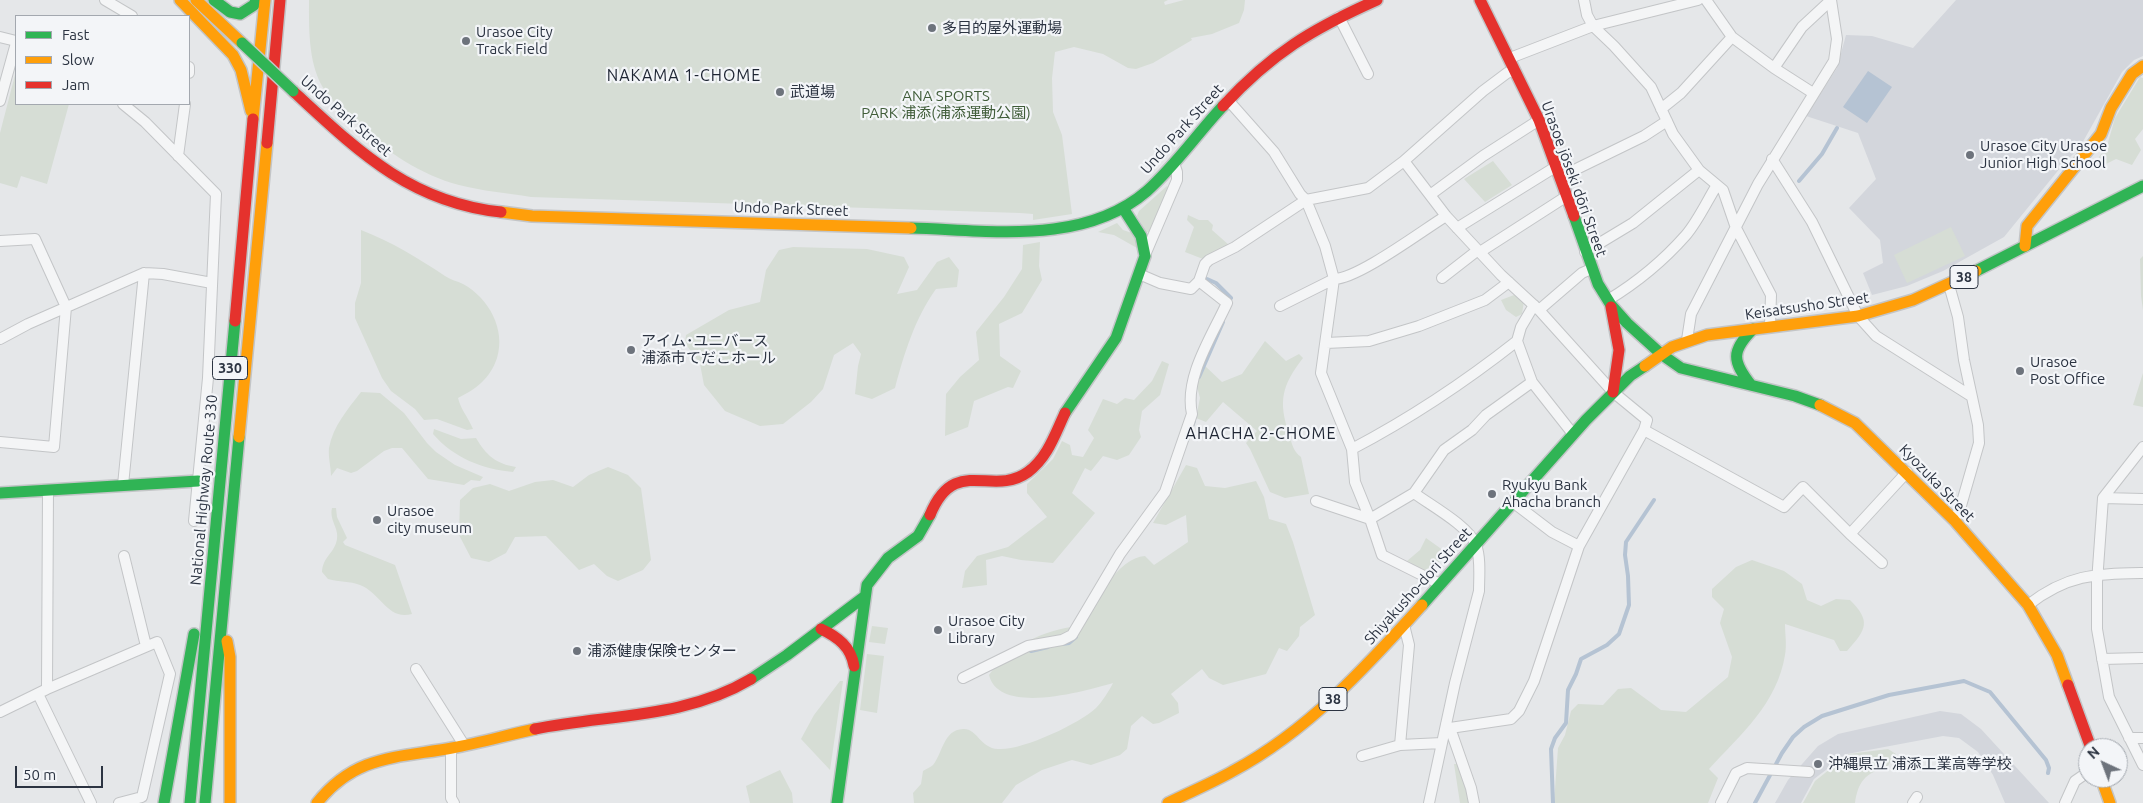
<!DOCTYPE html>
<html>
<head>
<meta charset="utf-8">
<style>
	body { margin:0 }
	#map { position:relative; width:2143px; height:803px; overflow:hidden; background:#e5e7e9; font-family:Ubuntu,sans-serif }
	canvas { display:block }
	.legend { position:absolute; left:15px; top:15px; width:175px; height:90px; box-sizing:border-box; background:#f3f5f8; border:1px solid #a3a8af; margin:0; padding:6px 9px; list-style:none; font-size:15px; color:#2c3442 }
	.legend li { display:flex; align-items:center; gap:10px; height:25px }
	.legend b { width:25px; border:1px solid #a3a8af }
	.north { position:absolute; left:2078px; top:738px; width:50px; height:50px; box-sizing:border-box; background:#f3f5f8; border:1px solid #a3a8af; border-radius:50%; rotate:317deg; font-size:14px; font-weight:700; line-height:20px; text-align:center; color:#2c3442 }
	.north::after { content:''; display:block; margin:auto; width:18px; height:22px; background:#6d737c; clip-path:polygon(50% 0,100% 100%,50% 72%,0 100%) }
	.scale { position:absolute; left:15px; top:766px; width:88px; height:22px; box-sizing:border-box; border:2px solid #2c3442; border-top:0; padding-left:6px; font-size:15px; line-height:18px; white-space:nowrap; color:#2c3442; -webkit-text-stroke:4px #f3f5f8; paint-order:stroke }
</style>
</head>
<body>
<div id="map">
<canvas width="2143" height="803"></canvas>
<ul class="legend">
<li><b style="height:6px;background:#30b455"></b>Fast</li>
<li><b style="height:6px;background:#ff9f0a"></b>Slow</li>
<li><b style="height:6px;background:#e5322d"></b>Jam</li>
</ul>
<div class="north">N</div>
<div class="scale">50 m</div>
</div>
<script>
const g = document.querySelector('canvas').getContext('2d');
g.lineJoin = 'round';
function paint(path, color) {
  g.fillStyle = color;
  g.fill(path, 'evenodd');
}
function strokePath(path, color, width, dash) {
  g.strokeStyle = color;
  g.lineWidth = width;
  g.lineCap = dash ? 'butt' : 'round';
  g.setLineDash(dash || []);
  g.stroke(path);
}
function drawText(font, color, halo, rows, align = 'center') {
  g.font = font + ' Ubuntu,"Noto Sans JP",sans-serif';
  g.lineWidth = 4.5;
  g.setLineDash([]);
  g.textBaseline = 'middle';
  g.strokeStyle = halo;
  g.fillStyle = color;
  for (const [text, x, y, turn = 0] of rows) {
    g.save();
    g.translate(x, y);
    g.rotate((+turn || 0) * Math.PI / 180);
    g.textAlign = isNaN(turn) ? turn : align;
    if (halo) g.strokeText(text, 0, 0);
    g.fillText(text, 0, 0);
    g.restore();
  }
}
const built = new Path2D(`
	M1956,0H2143V56L2134,60L2122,72L2080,147L2065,162L2004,237L1943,271L1907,286L1872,295L1863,273L1883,263L1880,240L1849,208L1876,179L1858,133L1806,116L1837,68L1846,35L1872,36L1913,48Z
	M1940,711L1961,714L1981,729L2049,803H2005L1993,775L1978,752L1959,738L1943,736L1847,754L1814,779L1801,803H1775L1788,780L1818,746L1838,734Z`);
const green = new Path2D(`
	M309,0H1168L1164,2L1165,5L1184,0H1245L1244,10L1239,23L1212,34L1191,38L1192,40L1153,63L1136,69L1128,68L1103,54L1074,47L1055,52L1052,78L1053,112L1062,135L1072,214L1033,220V214L1020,213L531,197C507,193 482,191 459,185C421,175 387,152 358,125C345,114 331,101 322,86C308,61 309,27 309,0Z
	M16,71V104H69L47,184L21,176L17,188L0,183V133Z
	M2140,77L2143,78V129L2135,139L2141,150L2132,165L2116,159L2104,165L2099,157L2107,146L2115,118Z
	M1493,161L1512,185L1485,202L1464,179Z
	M1167,186L1169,188L1153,232H1146L1137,216L1139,211Z
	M1188,215L1199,220H1208L1213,225L1212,230L1229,245L1203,259L1185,252L1194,227L1187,220Z
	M1117,223L1123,230L1132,233L1137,241V248L1114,235L1098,232Z
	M1951,227L1965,256L1907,283L1894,255Z
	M361,230C392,242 418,258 445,276C451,280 457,281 463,284C489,298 506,330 497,358C490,379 476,389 458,398C461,410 468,417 473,429L467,430L437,419L424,420L415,409L391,391L382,378L355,318V303L361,283Z
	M1040,242L1039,266L1042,280L1022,313L999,324L1000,356L1021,371L1013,388L1008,387L974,401L968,427L945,436L946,394L960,377L979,360L976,332L1004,297L1022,269L1023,245Z
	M793,247L867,249L904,257L909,267L897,294L917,290L937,262L949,257L959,270L957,287L936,289C915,318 904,354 895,388L872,399L855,394L858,366L861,354L853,343L834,355L823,389L811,402L783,424L760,426L725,411L704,385L700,364L685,343L686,335L729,310L760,302L766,270L779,250Z
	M2143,256V310L2141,296L2140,259Z
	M1514,295L1524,301L1522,314L1516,317L1506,310L1501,300Z
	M1265,341L1286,361L1299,354L1303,358C1282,385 1278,401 1289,434C1292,444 1293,451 1301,457L1309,494L1285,498L1270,492L1250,449L1246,443L1257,431L1223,402L1206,422L1196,418L1200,398L1196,383L1204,365L1222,382L1242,374Z
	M1162,361L1169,364L1160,395L1142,411L1139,430L1141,437L1129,455L1117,460L1103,456L1091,471L1085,468L1072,493L1095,513L1053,563L1021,560L1002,556L986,560L987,585L962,588L965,571L977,556L1008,547L1047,517L1027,493V484L1053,459L1062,441L1070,445L1072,455L1083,457L1094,438L1088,430L1103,399L1117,404L1125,398L1134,400L1152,381Z
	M2143,373V407L2133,405Z
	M361,392L380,393L404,413L427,443L436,452L455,465L483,477L480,481L471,480L464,485L428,479L402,448H392L384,451L357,471L351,473L337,468L331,476C331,467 328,457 329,448C333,426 348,409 361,392Z
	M434,429L461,439L476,438C486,455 496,464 516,467L513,472C482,469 454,458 433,434Z
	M1186,465L1197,468L1205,486L1225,488L1256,481L1264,497L1269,519L1286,524L1293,542L1315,615L1300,627L1299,636L1287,651L1279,648L1266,674L1223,685L1209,678L1202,669L1171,694L1178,703L1179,713L1159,723L1153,724L1142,716L1131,726L1127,749L1120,755L1091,765L1072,760L1042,770L1016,785L1002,803H914L913,793L921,784L923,771C926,769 931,767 933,765C943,753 943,730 963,729C977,728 980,748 998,749C1021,751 1079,724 1096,708C1102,702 1109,691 1113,683C1085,691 999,716 989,675C1009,646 1044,630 1078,626C1094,604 1118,557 1145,556L1154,565L1188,542L1186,515L1166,525L1153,523Z
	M608,467L628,475L641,488L651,560L643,570L618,581L607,576L594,564L579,570L546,536L515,537L506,553L489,562L471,558L459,535L460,500L473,488L490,484L509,491L535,482L553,480L573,487L589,475Z
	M332,508H336L337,517L347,538L343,542L345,545L395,565L412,614C388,621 381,593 360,585C350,581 339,582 328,579L322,572C323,556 335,553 337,539C339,528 329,520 332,508Z
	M1426,538L1447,553L1429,573L1407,561L1420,550Z
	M1752,560L1784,571L1802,584L1807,600L1821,606L1836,599L1850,600C1871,621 1867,629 1847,651H1840L1834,640L1785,624C1785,634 1787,645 1785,655C1777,704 1741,734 1709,769L1718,778L1708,803H1554L1558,748L1565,735L1571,711L1578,704L1603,705L1618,689L1631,688L1661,710L1686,712L1728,677L1732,657L1720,623L1724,609L1712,597V589L1736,567Z
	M872,626L888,628L885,644L869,642Z
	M867,654L884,656L877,713L860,710Z
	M840,681H843L830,770L801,739L814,715Z
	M1888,749L1896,754L1887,767C1865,773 1858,782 1855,803H1803L1815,781L1849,754Z
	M1454,764H1458L1470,803H1460Z
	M780,770L792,793L793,803H750L746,786Z`);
const water = new Path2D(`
	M1868,71L1892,87L1867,123L1843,107Z`);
const stream = new Path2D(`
	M1799,181L1822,154L1837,128
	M1207,279L1216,283L1231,298
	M1199,377L1223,322
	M1187,440L1194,421
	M1062,644L1069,643L1076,637
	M1031,651L1048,647
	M1553,803L1551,749L1555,738L1566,723L1568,690L1576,674L1581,659L1607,645L1619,634L1629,605L1628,576L1625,555L1626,542L1654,500
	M1755,803L1782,753L1793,737L1804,727L1822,716L1889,695L1964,681L1990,692L2046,760L2049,768L2048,773`);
const street = new Path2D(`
	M105,0L132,16
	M1584,0L1587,15L1593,26L1614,46L1651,87L1673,134L1699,170L1723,190L1736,228L1771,295L1770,326
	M1706,0L1732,37L1774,68L1802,27L1831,0
	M1339,17L1368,74
	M0,37L16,41
	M1510,58L1593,26L1698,0
	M189,67V73
	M1774,68L1813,93
	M1515,70L1507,73L1483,91L1404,161L1446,216L1501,275L1539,310L1613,392L1647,420L1644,430L1784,507L1803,487L1850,534L1907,472
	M1228,100L1274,152L1300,194L1306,200L1325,246L1334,279L1280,306
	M0,101L16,43
	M123,104L145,122L216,194L208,378L194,521
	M1661,109L1681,93L1732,37
	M178,156L185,104
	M1772,159L1812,222L1858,316L1876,336L1971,396
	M1560,177L1644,136L1667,121
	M1430,195L1483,156L1539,120
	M1446,216C1423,230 1358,279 1334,279L1321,373L1352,449L1355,482L1370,519L1414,493L1444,450L1472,430L1486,415L1532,382L1517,341L1521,327L1534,305
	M1457,228L1557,166
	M0,241L35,239L66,307L54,447L0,442
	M1480,252L1567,196
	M1585,252L1633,223L1699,170
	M1145,255L1177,180V172L1174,163
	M1139,274L1160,283L1191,289L1199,281L1205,264L1209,260L1235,247L1306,200L1368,188L1404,161
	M1442,278L1478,250
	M1949,285L1958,317L1964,360L1978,425L1979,443L1960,509L1954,520
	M1608,300C1636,283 1664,260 1686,235C1698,221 1707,201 1717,185
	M1539,310L1582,273L1591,269
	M0,339L28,324L144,273L163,274L212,283
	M1687,340L1691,314L1758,184L1834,61L1837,39L1831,0
	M1326,343L1369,341L1419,326L1485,300L1509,282
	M1532,382L1573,434
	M2143,447L2103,498L2097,582V629L2109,697L2143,765
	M1352,449C1411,418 1465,382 1517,341
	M123,485L144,273
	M1414,493C1430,505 1469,526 1476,545C1481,558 1479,577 1479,591L1455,683L1429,803
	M2103,498L2143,499
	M1316,501L1370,519L1382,555L1440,584
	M1514,503L1552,532L1579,546
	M1850,534L1882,563
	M124,556L146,646
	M2028,605C2068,574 2095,574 2143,573
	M2102,659L2143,658
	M416,669L464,745
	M963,678L1028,646L1062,640L1072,635L1120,554L1165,492L1192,414C1184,377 1212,336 1227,303L1199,281
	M47,689L48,490
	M38,694L91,803
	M0,712L47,689L157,642L170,674L142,797L119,803
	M1446,724L1450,728L1471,788L1474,803
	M1450,728L1511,719L1519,711L1534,681L1579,546L1644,430
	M2129,738H2143
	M1400,745L1409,645L1404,625
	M451,748V798L454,803
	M1362,756L1400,745L1442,743
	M1721,803L1736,773L1747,768L1809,772
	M1913,803L1917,797
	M2065,803L2075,781L2088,772`);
const fast = new Path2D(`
	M214,0L230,12L240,14L254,5L256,0
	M1574,216L1598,284L1611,305L1627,323L1661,354L1681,368L1795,396L1820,405
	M911,228C989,230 1083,246 1147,191C1175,166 1197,134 1223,106
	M1976,271L2143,186
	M1751,385C1732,361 1731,351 1753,329
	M1065,413L1116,338L1145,256L1141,236L1123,208
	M0,493L198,481
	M1422,605L1586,420L1630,376L1645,366
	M751,679L787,655L864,597
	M164,803L194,634
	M190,803L235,321
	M205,803L239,437
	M837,803L867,585L888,558L918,536L930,515`);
const slow = new Path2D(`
	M180,0L233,55L241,70L251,111
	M196,0L242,43
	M253,119L265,0
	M501,212L532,216L911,228
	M2025,246L2027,226L2101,134L2111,108L2132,74L2143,66
	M1645,366L1672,347L1707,335L1858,316L1913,300L1976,271
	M1820,405L1855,423L1954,520L2028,605L2057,655L2068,685
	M239,437L267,143
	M227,641L230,657V803
	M2101,778L2110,803
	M317,803C355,755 396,758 452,748C480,743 507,735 535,729
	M1168,803C1190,792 1212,783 1233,771C1308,731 1366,667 1422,605`);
const jam = new Path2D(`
	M1480,0L1539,120L1574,216
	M293,91C357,150 409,202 501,212
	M1223,106C1272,53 1312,29 1377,0
	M267,143L280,0
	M1611,307L1619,350L1613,392
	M235,321L253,119
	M930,515C955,454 992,498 1028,472C1048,457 1055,434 1065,413
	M821,629C838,637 851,647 854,666
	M2068,685L2091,748
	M535,729C608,714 684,719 751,679`);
const fastBridge = new Path2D(`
	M242,43L293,91`);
const markers = [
	[932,28,5,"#6d737c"],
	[466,41,5,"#6d737c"],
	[780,92,5,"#6d737c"],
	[1970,155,5,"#6d737c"],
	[631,350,5,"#6d737c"],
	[2020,371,5,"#6d737c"],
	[1492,494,5,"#6d737c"],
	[377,520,5,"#6d737c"],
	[938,630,5,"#6d737c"],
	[577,651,5,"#6d737c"],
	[1818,764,5,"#6d737c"]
];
const shields = [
	[1964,277,28],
	[230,368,35],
	[1333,699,28]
];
const shieldNames = [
	["38",1964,277],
	["330",230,368],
	["38",1333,699]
];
const poiNames = [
	["多目的屋外運動場",942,28],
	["Urasoe City",476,32],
	["Track Field",476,49],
	["武道場",790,92],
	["Urasoe City Urasoe",1980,146],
	["Junior High School",1980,163],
	["アイム･ユニバース",641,341],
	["浦添市てだこホール",641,358],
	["Urasoe",2030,362],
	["Post Office",2030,379],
	["Ryukyu Bank",1502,485],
	["Ahacha branch",1502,502],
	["Urasoe",387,511],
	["city museum",387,528],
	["Urasoe City",948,621],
	["Library",948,638],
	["浦添健康保険センター",587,651],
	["沖縄県立 浦添工業高等学校",1828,764]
];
const parkNames = [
	["ANA SPORTS",946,96],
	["PARK 浦添(浦添運動公園)",946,113]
];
const streetNames = [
	["Undo Park Street",346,116,41],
	["Undo Park Street",1182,129,-48],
	["Urasoe jōseki dōri Street",1574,179,70],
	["Undo Park Street",791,209,2],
	["Keisatsusho Street",1807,306,-8],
	["Kyozuka Street",1937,483,46],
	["National Highway Route 330",204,490,-85],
	["Shiyakusho-dori Street",1418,586,-48]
];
const neighbourhoodNames = [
	["NAKAMA 1-CHOME",684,76],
	["AHACHA 2-CHOME",1261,434]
];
paint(built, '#d3d6dc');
paint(green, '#d6ddd5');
paint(water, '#b5c3d3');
strokePath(stream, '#b5c3d3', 4);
strokePath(street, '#c3c5c7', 12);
strokePath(fast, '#c3c5c7', 14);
strokePath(slow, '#c3c5c7', 14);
strokePath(jam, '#c3c5c7', 14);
strokePath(street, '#f4f5f6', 10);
strokePath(fast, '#30b455', 11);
strokePath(slow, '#ff9f0a', 11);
strokePath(jam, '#e5322d', 11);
strokePath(fastBridge, '#c3c5c7', 14, []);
strokePath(fastBridge, '#30b455', 11);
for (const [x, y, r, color] of markers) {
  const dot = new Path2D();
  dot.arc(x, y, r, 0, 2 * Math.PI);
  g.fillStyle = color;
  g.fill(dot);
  strokePath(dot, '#f3f5f8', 2);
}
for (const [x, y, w] of shields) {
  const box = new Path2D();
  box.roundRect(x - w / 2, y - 11.5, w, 23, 4);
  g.fillStyle = '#f3f5f8';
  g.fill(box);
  strokePath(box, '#2c3442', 1);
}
drawText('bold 14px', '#2c3442', null, shieldNames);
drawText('15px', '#2c3442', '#f3f5f8', poiNames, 'left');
drawText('15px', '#405d39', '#f3f5f8', parkNames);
drawText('15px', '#2c3442', '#f3f5f8', streetNames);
g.letterSpacing = '1px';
drawText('16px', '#1e2533', '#f3f5f8', neighbourhoodNames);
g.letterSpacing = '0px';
</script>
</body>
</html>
